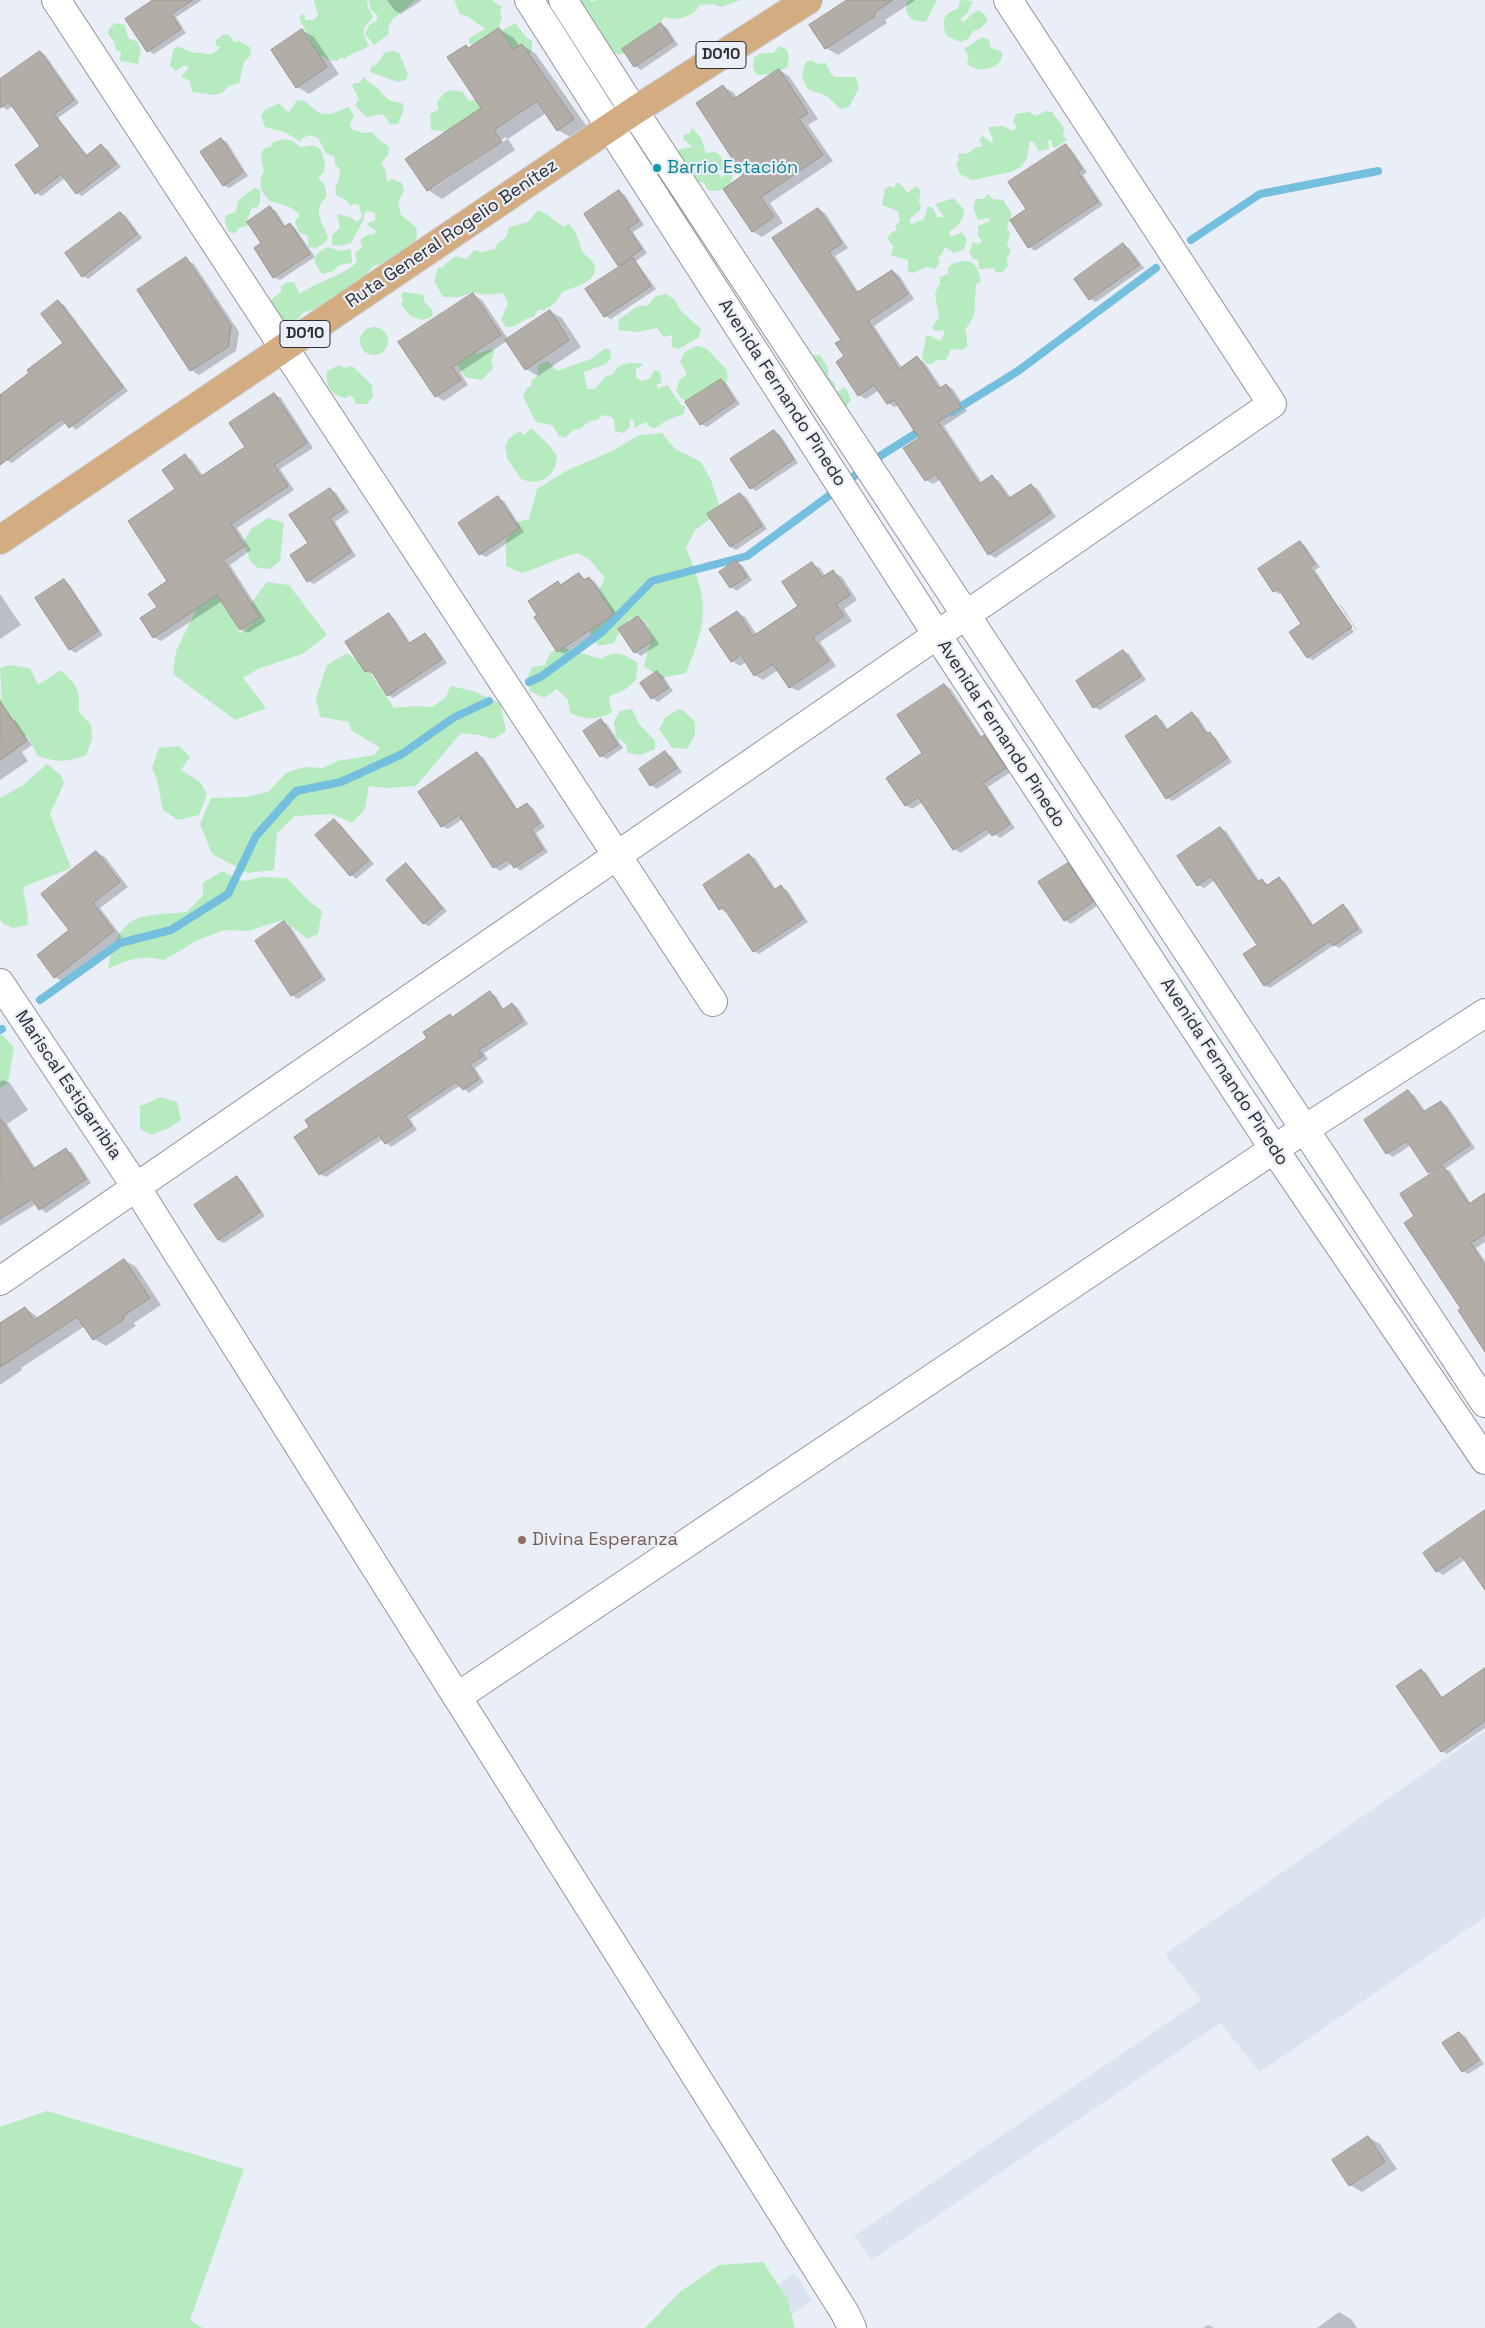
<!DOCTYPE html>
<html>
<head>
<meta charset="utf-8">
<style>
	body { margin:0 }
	canvas { display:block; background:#eaeef6 }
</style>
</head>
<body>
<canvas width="1485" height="2328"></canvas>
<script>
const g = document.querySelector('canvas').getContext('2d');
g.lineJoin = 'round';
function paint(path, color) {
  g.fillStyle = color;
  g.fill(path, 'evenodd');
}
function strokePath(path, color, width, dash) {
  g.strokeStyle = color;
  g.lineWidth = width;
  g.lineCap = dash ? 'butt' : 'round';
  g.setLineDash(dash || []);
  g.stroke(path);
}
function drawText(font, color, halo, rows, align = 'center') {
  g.font = font + ' "Space Grotesk",sans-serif';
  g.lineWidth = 4.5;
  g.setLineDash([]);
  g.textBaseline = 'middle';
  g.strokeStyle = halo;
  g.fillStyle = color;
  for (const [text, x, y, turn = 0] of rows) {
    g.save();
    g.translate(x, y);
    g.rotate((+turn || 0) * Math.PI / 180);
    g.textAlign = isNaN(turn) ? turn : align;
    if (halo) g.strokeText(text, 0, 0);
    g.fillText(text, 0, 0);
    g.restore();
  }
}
const built = new Path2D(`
	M1485,1731V1917L1260,2072L1220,2023L872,2260L854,2236L1201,2000L1165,1954Z
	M794,2273L812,2300L774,2328H721Z`);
const green = new Path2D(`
	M314,0H367L368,7L373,17L364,28V36L369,46C362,51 352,52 344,59L341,57L337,61L328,60L322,56H314L309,45L310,39L299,18L302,14L305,15V20H313L318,16Z
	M369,0H415C407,11 385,18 389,34L374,45L365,34L369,25L376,21L378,16L371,10Z
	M454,0H492L502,7L500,13L502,18L498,29L503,30L515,23L527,38L532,41V52L527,55L474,47L469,42V38L485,29L467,16L460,14Z
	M575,0H590L592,2L597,0H741L721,7L713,4L700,5C693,17 677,21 665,17C660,20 661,26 657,30C649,38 629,56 617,54C612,53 610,46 608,42L602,43L597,26Z
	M910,0H937L926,22L912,20L906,11L907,2Z
	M960,0L973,1L967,14L960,19L964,22L972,14L979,10L986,16L987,21L981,28L973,31L968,39L960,42L947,36C940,22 944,12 958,9Z
	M115,23L125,25L128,38L138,42L141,51L138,64L120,61L121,52L116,50L115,43L108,34L109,29Z
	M224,34L229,35L234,42L239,41L251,48L250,56L244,62L239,83L229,86L223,92L215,95L192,92L190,81L181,76L188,69V66H183L176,71L170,66L173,50L178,46L193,53C201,51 208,57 214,53C217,51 218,48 221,47L216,46V40Z
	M982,37L989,40L991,48L1002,52C1004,70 976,75 967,63L969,56L964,49Z
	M780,46L787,50L789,58L787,67L775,74L757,75L753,68L754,57L763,53H773Z
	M393,51L399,53L408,74L406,80L398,82L370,72L371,67L376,65L385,52Z
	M811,60L818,64L826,63L831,74L835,77H856L859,88L849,107L841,109C836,106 833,101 828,97C815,89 805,96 802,73L806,62Z
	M364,77C370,86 375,84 379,90C390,102 387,100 402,103L404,109L398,124H390L383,114L366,117L355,105L359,99L352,86L354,83H359Z
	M453,90L463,92L469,101L479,99L485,111L446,134L442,131L431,130L430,114L439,109L437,102L445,92Z
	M297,100C310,99 312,113 325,114C335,115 340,109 349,107L354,116L350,124L351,129L364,133L372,132L379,140L389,147L388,155L381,163L386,171L387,182L392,179L402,183L404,191L398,202L401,215L416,227C421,248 404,253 389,264C375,264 372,265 365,277L357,280L343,293L337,294L324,307L304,312L290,327L282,324L270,304L272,299L281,292V286L288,282H294L300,294C319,280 340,278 357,262L355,253L362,247L360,240L367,235L374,234L376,231L367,224L375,220V214L371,211L365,212L363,221L351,243L340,246L332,245V235L340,228L337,214L350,217L357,222L362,217L359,205L354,204L350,206L346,200L337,196L335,189L339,179L340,169L335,165V157L326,153L318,138L309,135L301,139V142L284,132L265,127L261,116L265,110L279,103L286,111L289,112Z
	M1046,111L1052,112L1064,128L1063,136L1067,140L1055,148L1052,146V141L1048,140L1049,149L1038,151L1035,143L1030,141L1027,158L1021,167L1011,172L972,180L960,174L956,164L959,160L958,154L969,153L975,148L983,146L979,140L983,136L991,143L993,140L988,127L1003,126L1013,131L1017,128L1013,121L1016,114L1029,112L1036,116Z
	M692,128L701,138L706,153L715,152L720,155L725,168L718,171V174L723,178L726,171L733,172C734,185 720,194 708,190L704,183L697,181L687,169L688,166L682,163L674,151L692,147L683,139L684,135L690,133Z
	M283,139L292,141L301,147L314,145L321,150L325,163L324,172L318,178L324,184L327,195C325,200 321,201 320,206C316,216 324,227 328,237L326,242L316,248L309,247L307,235L300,233L295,223L296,219L300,216C296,207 280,204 270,201C261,194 257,181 264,171C262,161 257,147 271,147L272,143Z
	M896,183H899L908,193L916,186L920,190V198L918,200L921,206L920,210L910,219V223L912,224L924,219L928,206L933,208L937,217H944L935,204L954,198L964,210C963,222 959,225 949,232L951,237L961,232L967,238L964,249L954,253L945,247L941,255L938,256L940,262L935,269L926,267L913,273L908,271V260L889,255L892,254L893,246L887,238L892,232L897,230L895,226L900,221L898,211L882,205L885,189L889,186L894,188Z
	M255,188L260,190V202L258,207L252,208L247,220L249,225L239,228L235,233L229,232L225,223L226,215L236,212L238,202L243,196Z
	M987,194L993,199L1003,200L1012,214L1007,227L1010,234L1007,245L1011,250L1007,258L1008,266L1002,272H996L993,268L979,269L978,260L973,259L969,252L973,242L978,244L982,241L978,236V226L990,221L989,218L978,220L973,207L976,199H984Z
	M538,210C549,214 555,222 564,227L568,224C576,229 579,241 582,251C583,255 590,257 592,261C605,280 574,287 562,292C558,301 549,311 538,310L534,317C524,317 518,328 506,327L501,320L508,303L503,293C494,294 483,296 475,292L458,297H443L434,281L438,268L444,267L445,264L456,256L466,259L475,250L482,252L495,249L497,244L506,237L509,227L528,222Z
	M328,247L340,251L351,249L352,263L339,265L333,271L322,274C312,259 311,256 328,247Z
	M962,261C977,260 978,270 981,282L976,284L974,316L965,330L967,335V346L962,350L951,349L946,360H936L932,364H927L922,358L926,336H931L940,341L944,334V330L936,331L932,328L939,317L935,294L938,286L940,285V277L948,274V268L952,264Z
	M404,292L424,295V301L433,311L432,317L422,320L411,316L401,305L403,300L401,296Z
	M666,294L674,299L681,311L701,329L699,337L679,349L672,347V335L664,337L657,328L637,332L618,330L619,319C629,315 635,303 647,306L656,296Z
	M360 341a14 14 0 1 1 28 0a14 14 0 1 1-28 0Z
	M696,346C710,346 716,361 726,368L728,377L724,389L687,401L682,399L676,391L679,381L687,374L680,362L684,353Z
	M490,349L494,350L491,363L494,368L481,380L465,377L455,361L473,350L477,354Z
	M604,349H610L611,357L606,364L584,372L587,389H595L605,377L613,374C619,362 629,363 641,363L643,365L636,369V377L641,381L649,379L655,370L660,372L662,383L657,384L658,389L666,385L668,386L681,405L685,406L684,414L667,420L656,428H651L646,422L634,428V421L630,419V427L623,433L615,431L614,420L611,417L602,415L597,420L589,421L580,429L573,430L565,438L559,436L552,425L536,422L523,397L526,389L531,386L532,380L538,376V365L548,361L557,371L591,359Z
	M814,355H820L828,368V376L835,384V391H840L843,387L847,390L851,400L844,409L811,359Z
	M339,365L344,368L352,366L372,385L373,397L367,404H356L353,397L348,395L347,398C333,398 324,384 327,371Z
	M531,428L549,445L557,456C556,476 541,487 521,479L507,458L505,447L509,438L520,431L524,435Z
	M662,433L675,449L701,462L711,480L721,511L695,530L686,548C709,602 708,620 686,673L662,678L644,666L652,635L645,620L630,618L620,630L614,643L598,646C577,616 591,607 605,578L589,559L578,553C559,557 542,567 522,573L506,566V539L517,522L529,519L537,489L566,471L614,450L639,435Z
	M268,518L284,523L280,561L270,569L258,568L250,561L244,541L251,529Z
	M267,582L289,585L327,635L302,654L258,669L243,678L266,708L235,720L173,674L176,651L206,590L225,595L236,619L239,633L252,624V602Z
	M561,647L601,659C616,649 624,654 638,663L636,680L626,689L610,696L609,701L612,712C598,721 585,720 570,713L568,700L557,689L544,698L530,691L528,677L532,667L545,665L550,653Z
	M347,653L366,667L394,708L415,706L432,707L445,698L451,686L473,691L500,703L506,731L494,739L479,735L461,733L416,786L387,788L369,786L365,809L352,823L332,814L295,816L277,833L274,870L248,873L212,854L200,824L211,798L246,797L268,792L286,773L304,767L323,768L337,761L374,755L380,748L351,730L349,722L320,717L316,698L327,665Z
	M9,665L30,668L38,685L61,670C77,686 80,688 79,712L91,725L92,739L86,755C66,762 59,763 38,756L28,737L0,731V697L2,701L0,668Z
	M632,709L639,724L655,741V749L641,755L628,753L626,744L616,737L614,722L620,711Z
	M679,709L684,711L695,722V735L687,749L672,748L659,729L666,717Z
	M179,746L190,757L181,770L200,782L207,794L199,815L178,820L163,810L157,780L152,768L159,748Z
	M47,764L61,775L64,783L50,814L71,868L23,887L28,917L27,925L13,928L2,923L0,919V798L23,785Z
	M222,871L242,881L263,877L287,878L308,900L322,911L318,934L308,939L282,920L248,931L224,930L198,940L164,960C141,955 129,959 108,969C119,913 136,916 187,912L203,895V883Z
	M0,1033L14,1047L8,1083L0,1088Z
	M161,1097L177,1102L181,1120L169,1128L151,1135L140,1129V1106Z
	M47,2111L244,2169L190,2320L203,2328H0V2127Z
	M763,2262L787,2298L795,2328H645L680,2292L719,2265Z`);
const shadow = new Path2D(`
	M155,0H202L176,17L186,33L154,54L148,51Z
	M387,0H422L401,14L395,11Z
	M849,0H914V1L885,20L887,23L838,55L826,48Z
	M661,24L667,28L678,45L641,70L635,66L624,49Z
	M499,29L514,38L520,47L522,45L536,54L588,128L572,138L558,130L546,113L508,139L515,150L442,199L428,190L482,109L466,46L470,48ZM506,137L507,139L432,189V186Z
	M302,30L314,37L339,74L309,94L297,87Z
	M41,52L46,56L79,103L58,118L88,156L101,146L107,149L121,167L82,196L77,193L65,178L42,196L36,193L42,147L13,106L7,110L0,105V81Z
	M779,70L789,76L818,119L808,125L833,161L770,203L783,223L762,237L752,231L744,176L723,87L733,92L737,98Z
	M221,139L227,142L248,176L229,188L223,185Z
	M1066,146L1071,149L1087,172L1083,175L1103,205L1035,251L1029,247L1011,220L1028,209Z
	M619,192L625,195L644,225L633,232L647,253L636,261L656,289L611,319L605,316L622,266L619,265Z
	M270,208L276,211L286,227L290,225L295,228L315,257L280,280L274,277L262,243Z
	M818,209L825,213L848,248L835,256L859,293L892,271L899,275L914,299L874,326L902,368L917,358L924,362L942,388L946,385L953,389L967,411L944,426L982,483L992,477L999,481L1011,498L1031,485L1038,489L1056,517L995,558L989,554L941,479L933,484L926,480L905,449L921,438L899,405L894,407L888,403L879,390L866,399L859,395L845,357Z
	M121,213L126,216L142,238L88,279L83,276Z
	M1123,244L1129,248L1144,268L1096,302L1090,299Z
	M186,259L194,264L239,332L236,351L199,375L191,370Z
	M474,295L482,300L508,339L550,311L562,318L581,347L538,376L526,369L507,341L460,372L468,385L444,401L436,396Z
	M58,302L64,305L128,391L76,430L67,422L12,463L6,460L0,452V397L31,374L64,344Z
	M721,380L727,384L740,404L707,427L701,424Z
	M274,394L281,398L313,448L280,469L294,490L237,528L251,550L230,565L266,621L248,633L241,629L222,601L161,641L154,637L158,608L169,582L176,490L185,456L192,460L203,476L247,447Z
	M774,431L780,435L798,463L756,491L751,488Z
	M330,489L336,493L349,512L335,522L356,556L314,584L308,581L309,543Z
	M740,494L746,497L767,529L736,550L731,547Z
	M498,498L504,501L524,532L486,557L480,554Z
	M1300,542L1305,546L1320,567L1315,570L1354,632L1313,660L1307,657L1302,624L1282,592L1280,594L1274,591Z
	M736,562L742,565L752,580L737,591L731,587L721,572Z
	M812,564L820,568L826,577L833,572L842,577L857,600L844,609L852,621L820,642L836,666L798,691L790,687L778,670L763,680L755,675L746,662L740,666L732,661L737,612L745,617L757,635L800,607Z
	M579,574L586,580L589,578L595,582L619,617L564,654L558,651L538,615L558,582L562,585Z
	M64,581L69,584L103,635L75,653L70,649Z
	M0,594L21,625L0,639Z
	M1339,604L1341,605L1357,630V631Z
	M389,615L394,618L411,644L425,635L430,638L447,663L393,698L388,695L374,673L372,674L366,671Z
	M638,618L644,621L659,644L641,656L635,652L620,629Z
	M1123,651L1129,654L1146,680L1100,710L1094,707Z
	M657,672L663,676L673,691L658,702L652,698L642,683Z
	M945,685L951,689L982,737L990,740L1011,772L988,787L1015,828L1000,838L992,832L961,853L954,849L923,802L912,809L906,805Z
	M1192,714L1198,717L1209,734L1215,737L1232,762L1173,801L1167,798L1156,717L1162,720L1168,730Z
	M10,718L16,721L32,745L22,752L28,761L0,780V724Z
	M601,721L607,724L623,748L607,759L601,756Z
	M665,753L671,756L682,772L657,789L651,785Z
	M477,754L483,757L518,810L527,804L533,808L545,827L536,833L548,852L520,871L512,863L500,871L494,867L463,819L448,829L442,826Z
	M334,821L340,824L374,864L356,879L351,875L317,835Z
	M1220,828L1226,831L1260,882L1262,880L1269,885L1279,879L1285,882L1314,926L1343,906L1348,909L1363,932L1339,948L1334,945L1270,988L1264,985L1259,945L1215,880L1204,888L1198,885Z
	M96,852L105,857L128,887L100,908L122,937L63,982L55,977Z
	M749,855L755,858L776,890L781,887L787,890L808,922L759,954L754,951L727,911L726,912L720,909Z
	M1068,864L1073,867L1098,905L1071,924L1065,920Z
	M406,865L411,868L447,911L429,926L423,923Z
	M284,923L290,926L326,980L298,999L292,995Z
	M490,993L496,996L504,1010L512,1004L518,1008L528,1024L484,1053L488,1059L475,1068L484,1082L469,1093L461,1085L410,1119L417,1130L391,1147L383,1139L326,1177L320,1174L428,1038L450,1016L453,1018Z
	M3,1080L10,1083L28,1110L7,1124L36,1169L66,1150L72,1153L91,1183L46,1213L36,1204L0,1226V1082Z
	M1409,1092L1414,1095L1426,1112L1441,1102L1447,1106L1475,1148L1445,1169L1450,1171L1471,1204L1485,1195V1242L1476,1248L1485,1261V1350L1416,1216L1432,1174L1411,1145L1393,1157L1387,1153L1365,1121Z
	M237,1178L242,1181L265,1216L224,1243L218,1240Z
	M124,1260L136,1267L161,1305L134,1323L136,1326L106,1346L94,1339L85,1326L21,1368L22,1370L0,1385V1325L25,1308L39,1318Z
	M1485,1512V1587L1466,1559L1443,1575L1437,1571L1425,1553Z
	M1485,1669V1728L1447,1754L1442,1751L1421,1670L1426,1673L1443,1698Z
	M1459,2033L1465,2036L1484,2064L1468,2074L1463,2071Z
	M1368,2137L1380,2144L1397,2169L1362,2192L1350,2185L1334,2161Z
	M1339,2312L1351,2319L1357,2328H1317Z
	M1208,2325L1214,2328H1203Z`);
const stream = new Path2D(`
	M1191,240L1260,194L1378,171
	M952,412L1018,371L1156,268
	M880,456L923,429
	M853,477L857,474
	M529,682L542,676L602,632L652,581L747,556L830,495
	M40,1000L120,943L171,930L228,894L256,836L296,791L341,782L402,754L453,718L489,701
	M0,1030L2,1029`);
const building = new Path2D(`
	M153,0H193L171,14L181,29L147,52L125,19Z
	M847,0H893L874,13L875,16L825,49L809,25Z
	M661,23L673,41L634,67L622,49Z
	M499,28L513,49L522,44L574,119L557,131L537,101L494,130L502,142L427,191L405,159L481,108L447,57L466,45L468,48Z
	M302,29L327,67L296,88L271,50Z
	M40,51L74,100L54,114L86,156L101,144L116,164L76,194L61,174L35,194L15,165L40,146L9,102L0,108V79Z
	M779,69L808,113L799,119L823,155L761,197L774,217L752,232L723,189L743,175L696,103L723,85L733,99Z
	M221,138L243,172L223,186L200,152Z
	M1066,144L1082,169L1078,172L1098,202L1028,248L1010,220L1026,209L1008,182Z
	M619,190L639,221L628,228L642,249L618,266L584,214Z
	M270,206L284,227L290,223L310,254L273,278L254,248L261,243L247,222Z
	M818,208L842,243L829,252L856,293L892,270L908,294L868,321L899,369L917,356L939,389L946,384L961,407L938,422L979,484L992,475L1008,499L1031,484L1050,513L988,555L936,474L925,481L903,448L919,438L894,400L887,404L874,385L858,396L836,362L844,356L835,343L841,340L772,238Z
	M120,212L137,234L82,277L65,253Z
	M1123,243L1139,265L1089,300L1074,279Z
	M186,257L231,326L228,347L190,371L137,290Z
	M633,258L651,286L604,317L585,289Z
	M473,293L501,335L452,367L461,380L435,397L398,342Z
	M58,300L123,387L69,428L62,418L0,465V395L29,373L27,370L63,343L41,314Z
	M550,310L569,340L525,370L505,340Z
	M721,379L735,401L700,425L685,402Z
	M274,393L307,443L274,465L288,486L231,524L245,546L223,560L260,617L240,630L217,595L153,638L140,618L157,607L148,594L167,581L128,521L175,489L162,470L185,454L200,477L245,447L229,423Z
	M774,430L794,459L750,489L730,459Z
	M330,488L344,509L330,518L351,552L307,582L290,555L308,543L289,515Z
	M740,493L762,526L730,547L707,514Z
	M498,496L519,528L479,555L458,523Z
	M1300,541L1315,564L1310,567L1352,627L1307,658L1289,632L1301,624L1278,588L1273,592L1258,569Z
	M736,560L747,577L730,588L719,572Z
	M812,562L822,577L833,570L850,595L836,604L844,616L813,637L829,661L789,688L773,664L754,676L741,655L731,662L709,629L737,611L753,636L798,606L782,582Z
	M579,573L584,580L589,577L614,614L557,652L534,617L537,615L528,601L558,581L560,585Z
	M64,579L98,631L69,650L35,598Z
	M389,613L408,644L425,633L442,659L387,696L370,669L365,672L345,642Z
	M638,616L654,640L634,653L618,629Z
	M1123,650L1141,676L1093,708L1076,681Z
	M657,671L668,688L651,699L640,683Z
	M944,684L980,738L984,735L1006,768L983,783L1010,824L992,836L987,828L953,850L918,797L905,806L886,778L922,753L897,715Z
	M0,701L27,741L0,760Z
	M1192,712L1206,734L1210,732L1227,758L1166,799L1125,736L1156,715L1166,730Z
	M601,719L618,745L600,757L583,731Z
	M665,751L677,768L650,786L639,769Z
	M477,752L516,810L527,803L540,823L531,830L543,849L514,868L508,859L493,868L459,815L441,827L418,792Z
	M334,819L369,860L350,876L315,835Z
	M1220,827L1257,882L1262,879L1266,886L1279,877L1312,926L1343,904L1358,929L1333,946L1330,941L1264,986L1243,954L1257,945L1211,876L1197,886L1177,856Z
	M96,851L120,882L93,903L114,931L54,978L37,955L69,930L41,894Z
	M749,854L774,890L781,885L803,919L753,952L723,907L719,910L703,885Z
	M406,863L442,908L423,924L386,880Z
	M1068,863L1093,902L1064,921L1038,882Z
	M284,921L321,977L291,996L255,941Z
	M490,991L502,1010L512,1003L523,1021L479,1050L483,1056L470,1064L479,1079L463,1090L456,1082L405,1116L412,1126L385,1144L379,1135L319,1175L294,1137L309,1127L305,1120L427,1038L423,1032L450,1014L452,1017Z
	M1408,1090L1423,1112L1441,1101L1470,1145L1428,1173L1407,1141L1386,1154L1364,1120Z
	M0,1118L33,1169L66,1148L86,1179L39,1210L32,1199L0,1219Z
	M1443,1166L1469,1204L1485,1193V1234L1471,1243L1485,1266V1352L1458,1310L1461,1309L1404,1223L1414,1216L1400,1194Z
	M237,1176L260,1212L218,1240L194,1205Z
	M124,1259L150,1298L123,1316L124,1319L93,1340L77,1317L0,1367V1323L25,1307L34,1320Z
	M1485,1510V1590L1461,1555L1436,1572L1423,1553Z
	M1485,1668V1721L1441,1752L1396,1686L1421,1669L1441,1698Z
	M1459,2032L1479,2060L1462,2072L1442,2043Z
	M1368,2136L1385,2162L1349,2186L1332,2160Z`);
const minor = new Path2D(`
	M56,0L713,1002
	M634,111L1485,1403
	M610,127L937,635L1274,1149L1485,1460
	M0,1281L1272,404L1008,0
	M457,1697L1274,1149L1485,1013`);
const tertiary = new Path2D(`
	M529,0L610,127
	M563,0L634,111
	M0,983L136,1187L845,2313L852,2328`);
const primary = new Path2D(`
	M0,540L634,111L808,0`);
const markers = [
	[657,168,5,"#0f9aa8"],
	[522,1540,5,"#8d6e63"]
];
const shields = [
	[721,55,50],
	[305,334,50]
];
const shieldNames = [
	["D010",721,55],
	["D010",305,334]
];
const cultureNames = [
	["Barrio Estación",667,168]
];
const streetNames = [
	["Ruta General Rogelio Benítez",452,234,-34],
	["Avenida Fernando Pinedo",782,393,57],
	["Avenida Fernando Pinedo",1001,734,57],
	["Avenida Fernando Pinedo",1224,1072,57],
	["Mariscal Estigarribia",68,1085,56]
];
const educationNames = [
	["Divina Esperanza",532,1540]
];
paint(built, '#dbe3f1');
paint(green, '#b6ebc0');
paint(shadow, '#0003');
strokePath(stream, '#74bede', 8);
paint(building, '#b3ada7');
strokePath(building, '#9b9590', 1);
strokePath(minor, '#90949b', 30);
strokePath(tertiary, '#90949b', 30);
strokePath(primary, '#cccdce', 30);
strokePath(minor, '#fff', 28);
strokePath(tertiary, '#fff', 28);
strokePath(primary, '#d4ac81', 28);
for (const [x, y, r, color] of markers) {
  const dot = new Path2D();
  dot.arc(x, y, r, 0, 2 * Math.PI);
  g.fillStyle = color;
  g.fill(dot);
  strokePath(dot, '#eaeef6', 2);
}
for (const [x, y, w] of shields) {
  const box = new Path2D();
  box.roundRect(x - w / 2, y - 13.5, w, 27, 4);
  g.fillStyle = '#eaeef6';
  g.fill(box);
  strokePath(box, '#2c2e31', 1);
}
drawText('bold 16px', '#2c2e31', null, shieldNames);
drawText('18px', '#0d838f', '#eaeef6', cultureNames, 'left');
drawText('18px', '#2c2e31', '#eaeef6', streetNames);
drawText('18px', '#785e54', '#eaeef6', educationNames, 'left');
</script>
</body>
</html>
